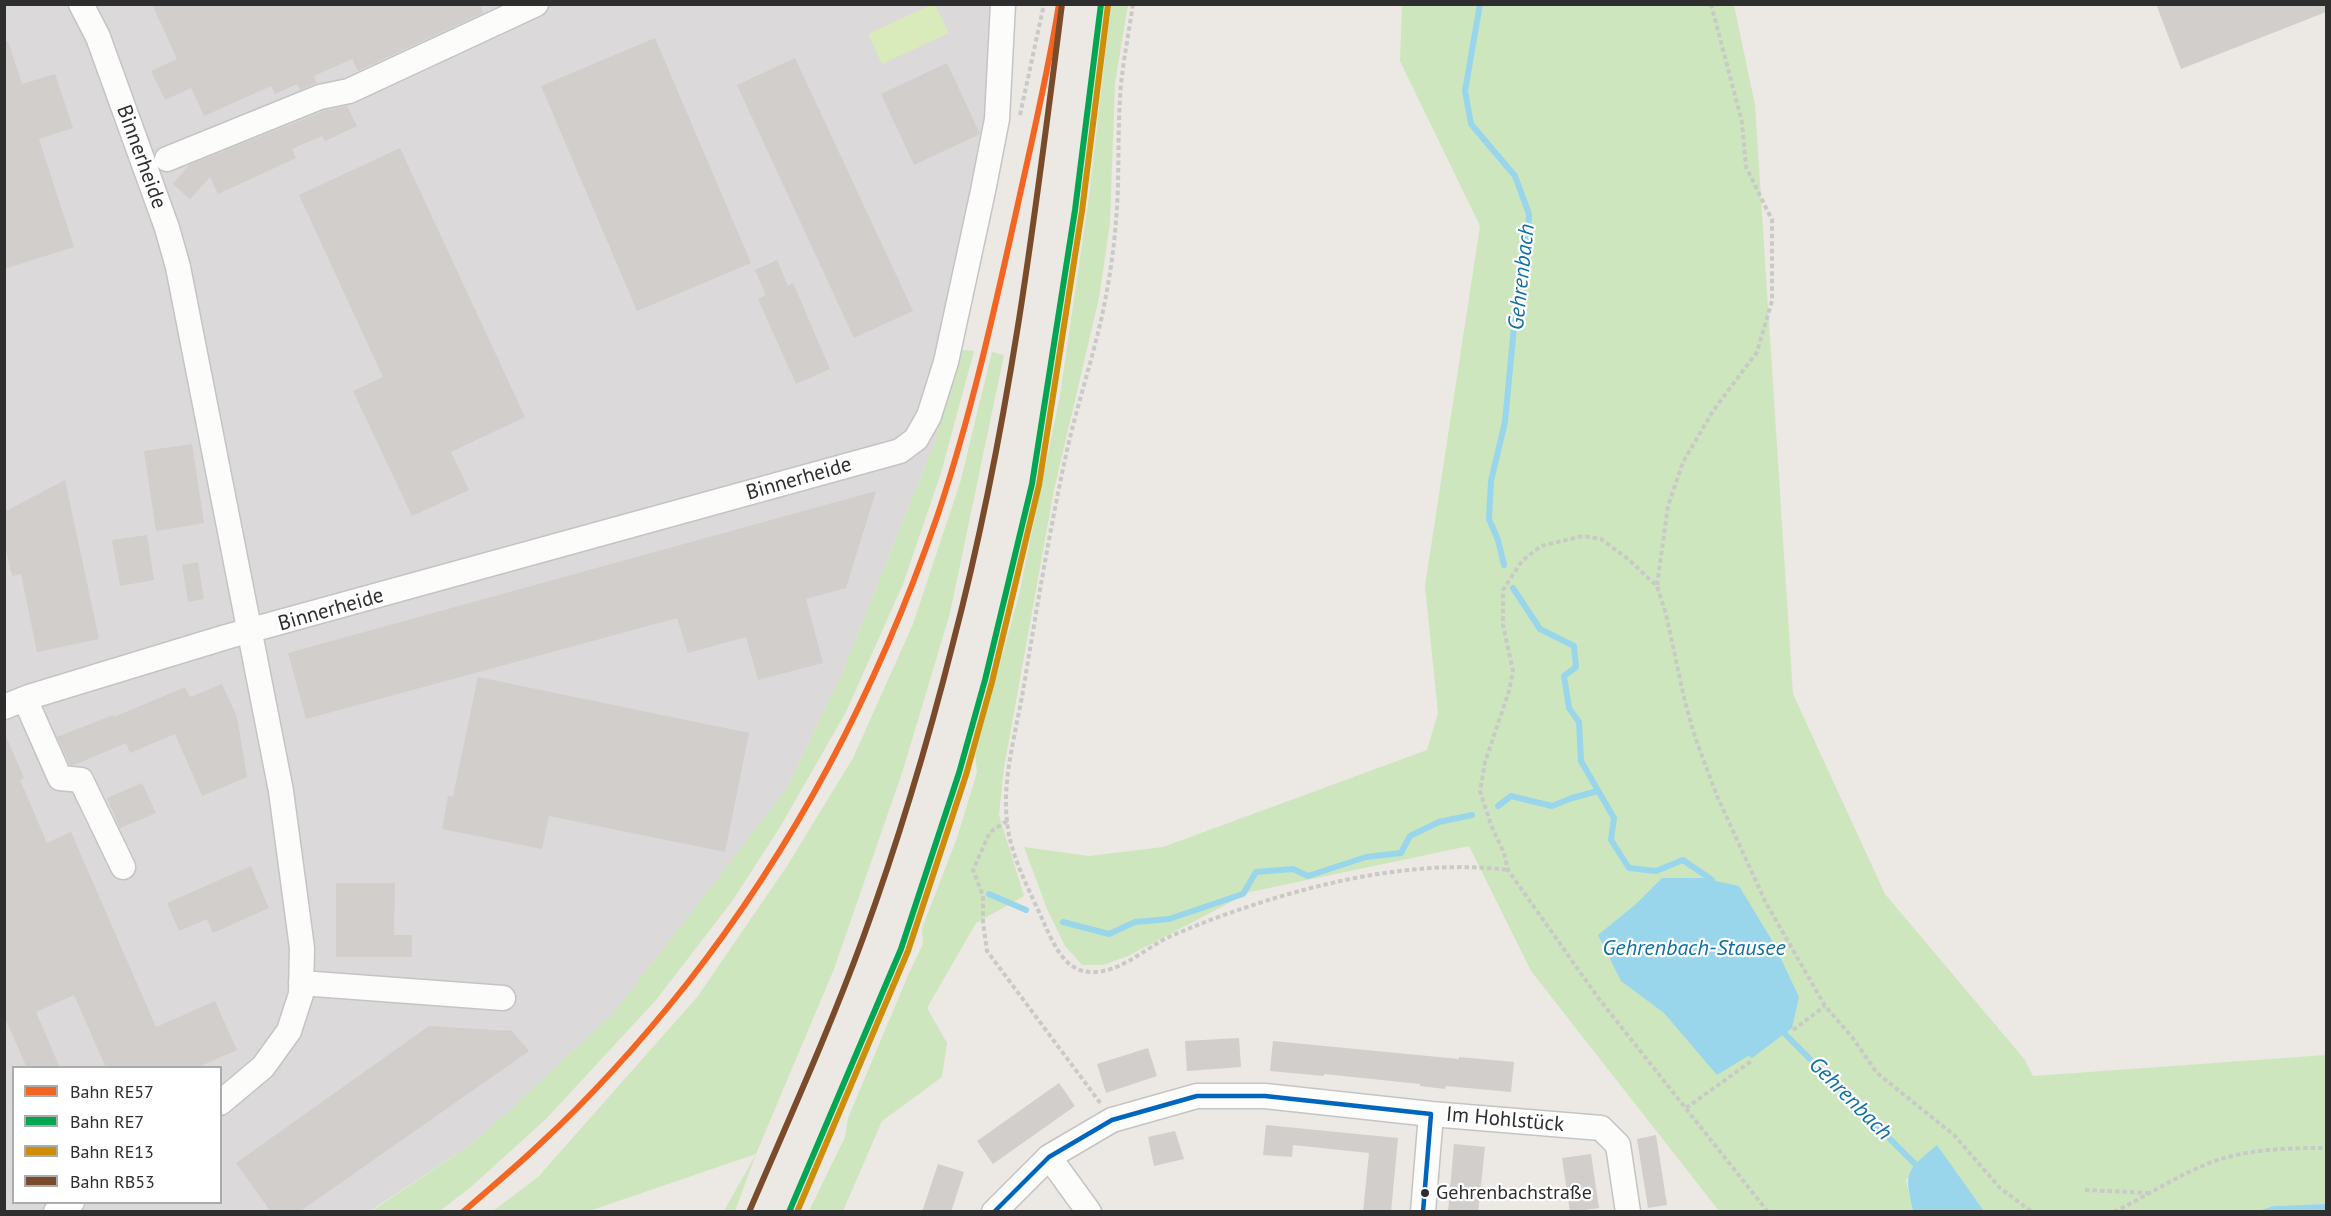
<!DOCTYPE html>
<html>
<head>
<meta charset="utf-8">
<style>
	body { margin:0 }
	#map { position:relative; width:2331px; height:1216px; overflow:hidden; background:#ece8e4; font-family:"PT Sans",sans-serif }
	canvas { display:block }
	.frame { position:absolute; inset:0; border:6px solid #2e2e2e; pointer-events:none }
	.legend { position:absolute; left:12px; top:1066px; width:210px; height:138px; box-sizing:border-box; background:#fff; border:2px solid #ababab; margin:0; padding:8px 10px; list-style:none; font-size:18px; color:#2e2e2e }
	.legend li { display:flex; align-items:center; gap:12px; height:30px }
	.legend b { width:30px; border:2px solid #ababab }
</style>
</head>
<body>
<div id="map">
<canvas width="2331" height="1216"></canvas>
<div class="frame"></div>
<ul class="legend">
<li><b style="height:8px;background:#f26522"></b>Bahn RE57</li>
<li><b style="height:8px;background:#00a651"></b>Bahn RE7</li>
<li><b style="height:8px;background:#cf8e09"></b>Bahn RE13</li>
<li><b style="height:8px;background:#7a4b2a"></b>Bahn RB53</li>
</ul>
</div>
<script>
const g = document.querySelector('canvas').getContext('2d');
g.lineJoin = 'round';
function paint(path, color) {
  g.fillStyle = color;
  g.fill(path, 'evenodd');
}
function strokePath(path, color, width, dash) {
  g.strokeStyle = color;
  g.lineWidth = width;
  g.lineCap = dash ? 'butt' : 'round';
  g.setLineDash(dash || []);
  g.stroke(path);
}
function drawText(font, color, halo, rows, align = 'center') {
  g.font = font + ' "PT Sans",sans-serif';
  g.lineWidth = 4.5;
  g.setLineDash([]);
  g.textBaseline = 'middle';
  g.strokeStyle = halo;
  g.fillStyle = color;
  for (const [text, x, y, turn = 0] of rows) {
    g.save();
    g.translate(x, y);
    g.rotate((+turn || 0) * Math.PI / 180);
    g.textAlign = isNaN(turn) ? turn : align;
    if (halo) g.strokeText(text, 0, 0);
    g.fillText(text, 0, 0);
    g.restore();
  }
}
const industrial = new Path2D(`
	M5,5H1013L998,140L935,442L843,671L787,788L613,1014L476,1141L370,1211L5,1212ZM14,1068H220V1202H14Z`);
const green = new Path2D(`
	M1111,5H1128L1115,83L1110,223L1099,298L1054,490L1004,768L999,815L1024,896L976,923L927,1008L947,1043L942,1077L882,1121L843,1211H809L845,1137L848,1118L909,973L923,944L922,928L957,838L977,772L975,754L1019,595L1060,395L1089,196Z
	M1402,5H1734L1755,105L1793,694L1885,894L2025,1060L2033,1076L2326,1055V1204L2274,1206L2258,1212L1984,1211L1937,1146L1906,1180L1913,1211H1719L1531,971L1469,846L1250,892L1128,956L1103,965H1082L1065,946L1047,909L1024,847L1089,856L1163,847L1427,750L1438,713L1425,586L1480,226L1400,61Z
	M954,349L974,351L941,473L903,584L846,712L780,827L733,900L656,1000L546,1119L472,1186L440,1211L370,1212L476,1141L613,1014L787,788L843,671L935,442Z
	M992,352L1004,355L950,613L903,770L834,969L756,1154L735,1211H724L756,1154L589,1211H493L538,1177L698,996L787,866L853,758L913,624L960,483Z`);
const pitch = new Path2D(`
	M931,5H935L949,33L882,64L868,34Z`);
const water = new Path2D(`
	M1662,878H1702L1739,886L1773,942L1799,997L1792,1028L1752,1058L1748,1056L1717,1075L1664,1013L1621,981L1598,935L1636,904Z
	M1937,1145L1984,1211H1913C1904,1171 1905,1172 1937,1145Z
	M2326,1204V1211H2258L2274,1206Z`);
const stream = new Path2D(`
	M1480,4L1465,91L1471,124L1515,176L1529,214L1527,257L1514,327L1505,422L1491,481L1489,519L1498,540L1504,565
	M1513,588L1540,629L1574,646L1576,667L1564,676L1569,708L1579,722L1581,761L1614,818L1611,840L1629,868L1656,871L1683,860L1712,880
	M1498,806L1511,796L1552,806L1572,798L1598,791
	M989,894L1026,910
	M1063,922L1109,934L1135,922L1169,919L1243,894L1256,872L1293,869L1308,876L1366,857L1401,853L1410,836L1439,822L1472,815
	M1785,1034L1915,1164`);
const building = new Path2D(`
	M152,4H480L483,13L358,71L352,59L314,76L316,83L300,90L297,84L275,94L271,86L204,116L191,88L165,100L151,71L177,59Z
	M2156,4H2326V12L2181,69Z
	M655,38L751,263L637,311L541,86Z
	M4,41H8L22,84L55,74L73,128L39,139L74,247L4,269Z
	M795,58L913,311L854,338L737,85Z
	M947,63L980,134L914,165L881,94Z
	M347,106L357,126L325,141L322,136L292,149L296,158L218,194L210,177L190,199L173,184L189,165L324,111Z
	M400,148L525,417L451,452L469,490L412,516L353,391L383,377L299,195Z
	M777,260L788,286L793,283L830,369L796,384L758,299L766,295L755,270Z
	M192,444L204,523L156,531L144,451Z
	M65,480L99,639L37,652L21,574L12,576L4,541V512Z
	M876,491L846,588L806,599L823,663L758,680L746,637L688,653L677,618L306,719L288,653Z
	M147,535L154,580L120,586L112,540Z
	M198,562L204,599L188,602L182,565Z
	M478,677L749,733L725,852L549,816L542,849L442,829L448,796H453Z
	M222,684L237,717L247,777L202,796L175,734L130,753L126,743L74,765H70L57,737L113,715L114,717L185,687L190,697Z
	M4,732L24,778L20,780L47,843L71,832L156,1027L215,1001L237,1050L196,1068H106L74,995L36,1012L60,1068H27L4,1016Z
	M142,783L156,813L120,828L107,798Z
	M251,866L269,908L213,933L207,919L179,931L167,903Z
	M336,883H395L394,935H412V957H336Z
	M429,1026L512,1031L529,1051L299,1212H271L236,1163Z
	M1239,1038L1241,1067L1187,1071L1185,1041Z
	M1273,1041L1459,1059V1057L1514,1062L1511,1092L1446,1086L1445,1089L1420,1086V1084L1324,1074V1076L1270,1071Z
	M1148,1048L1157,1076L1106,1093L1097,1064Z
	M1059,1083L1075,1106L993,1164L977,1141Z
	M1266,1125L1398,1138L1391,1212H1363L1369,1153L1293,1145L1292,1157L1263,1155Z
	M1175,1131L1184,1159L1154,1166L1148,1137Z
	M1656,1135L1667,1205L1648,1208L1637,1139Z
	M1454,1144L1485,1147L1478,1212H1448Z
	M1591,1154L1599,1208L1570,1212L1562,1158Z
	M938,1164L964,1172L951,1212H922Z`);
const path = new Path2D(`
	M1133,4C1129,31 1124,57 1121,84C1117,129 1120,176 1116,221C1114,248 1110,275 1105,301C1095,353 1077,404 1066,455C1049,533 1036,613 1023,691C1016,731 1002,781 1007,821C1010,856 1030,891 1044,923C1053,943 1065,972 1091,972C1118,973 1141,952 1163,940C1172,935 1181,932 1190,928C1285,890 1405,857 1508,870
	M1020,115L1044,4
	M1657,585L1668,506L1683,462L1713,411L1757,352L1772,301V220L1746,167L1742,122L1711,4
	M1007,821L990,832L973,870L983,896V922L987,951L1101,1104
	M1793,1030L1825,1006
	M1686,1108L1753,1060
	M2085,1190L2151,1193
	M1768,1212L1599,999L1508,870L1504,853L1491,825L1480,791L1485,762L1509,691L1513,671L1503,625V590L1522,561L1541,546L1583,536L1601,539L1628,559L1657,586L1666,614L1685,702L1695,737L1717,796L1766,903L1825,1006L1852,1037L1877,1073L1954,1135L2000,1188L2032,1212
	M2114,1212C2143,1198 2170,1180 2200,1167C2238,1149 2285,1148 2326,1148`);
const minor = new Path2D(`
	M81,4L98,37L167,228L178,267L281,791L302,948L301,994L289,1031L263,1067L220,1103
	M167,159L320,97L349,91L536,4
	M25,699L60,778L81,780L123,867
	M4,707L29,697L226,637L900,451L916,439L929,416L946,362L983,191L997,119L1003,4
	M301,983L503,998
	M1049,1157L1089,1212
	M56,1212L72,1202
	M994,1212L1049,1157L1112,1120L1197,1096H1265L1431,1114L1601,1128L1618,1145L1628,1212
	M1423,1212L1431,1114`);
const bus1 = new Path2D(`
	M994,1212L1049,1157L1112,1120L1197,1096H1265L1431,1114L1423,1212`);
const rail1 = new Path2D(`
	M463,1212C489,1189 516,1167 541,1143C593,1095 642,1040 686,985C796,845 879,685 937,517C971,416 994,312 1017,208C1032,140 1048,73 1059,4`);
const rail2 = new Path2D(`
	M789,1212L901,949L959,773L985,680L1032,484L1075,210L1101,4`);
const rail3 = new Path2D(`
	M797,1212L908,951L966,775L992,682L1039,485L1082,211L1108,5`);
const rail4 = new Path2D(`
	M749,1212C788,1121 829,1031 863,938C898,842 928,742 953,643C1008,434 1035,219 1062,4`);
const markers = [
	[1425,1193,5,"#2e2e2e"]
];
const busNames = [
	["Gehrenbachstraße",1436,1193]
];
const streetNames = [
	["Binnerheide",141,157,70],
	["Binnerheide",799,479,-16],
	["Binnerheide",331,610,-16],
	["Im Hohlstück",1505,1120,5]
];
const waterNames = [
	["Gehrenbach",1522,277,-84],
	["Gehrenbach-Stausee",1694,949],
	["Gehrenbach",1850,1099,45]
];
paint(industrial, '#dcd9db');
paint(green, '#cee6be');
paint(pitch, '#d9eabb');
paint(water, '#99d6ec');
strokePath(stream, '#99d6ec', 6);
paint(building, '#d1cecb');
strokePath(minor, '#c5c4c5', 27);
strokePath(path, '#c9c9c8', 4, [4.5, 3]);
strokePath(minor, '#fcfcfb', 24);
strokePath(bus1, '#0065bd', 4.5);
strokePath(rail1, '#f26522', 6);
strokePath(rail2, '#00a651', 6);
strokePath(rail3, '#cf8e09', 6);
strokePath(rail4, '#7a4b2a', 6);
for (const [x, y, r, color] of markers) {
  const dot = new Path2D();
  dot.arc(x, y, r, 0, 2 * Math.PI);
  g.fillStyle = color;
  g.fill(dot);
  strokePath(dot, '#fff', 2);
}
drawText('20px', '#2e2e2e', '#fff', busNames, 'left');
drawText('21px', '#2e2e2e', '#fff', streetNames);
drawText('italic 22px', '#0d6fa3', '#fff', waterNames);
</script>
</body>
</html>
